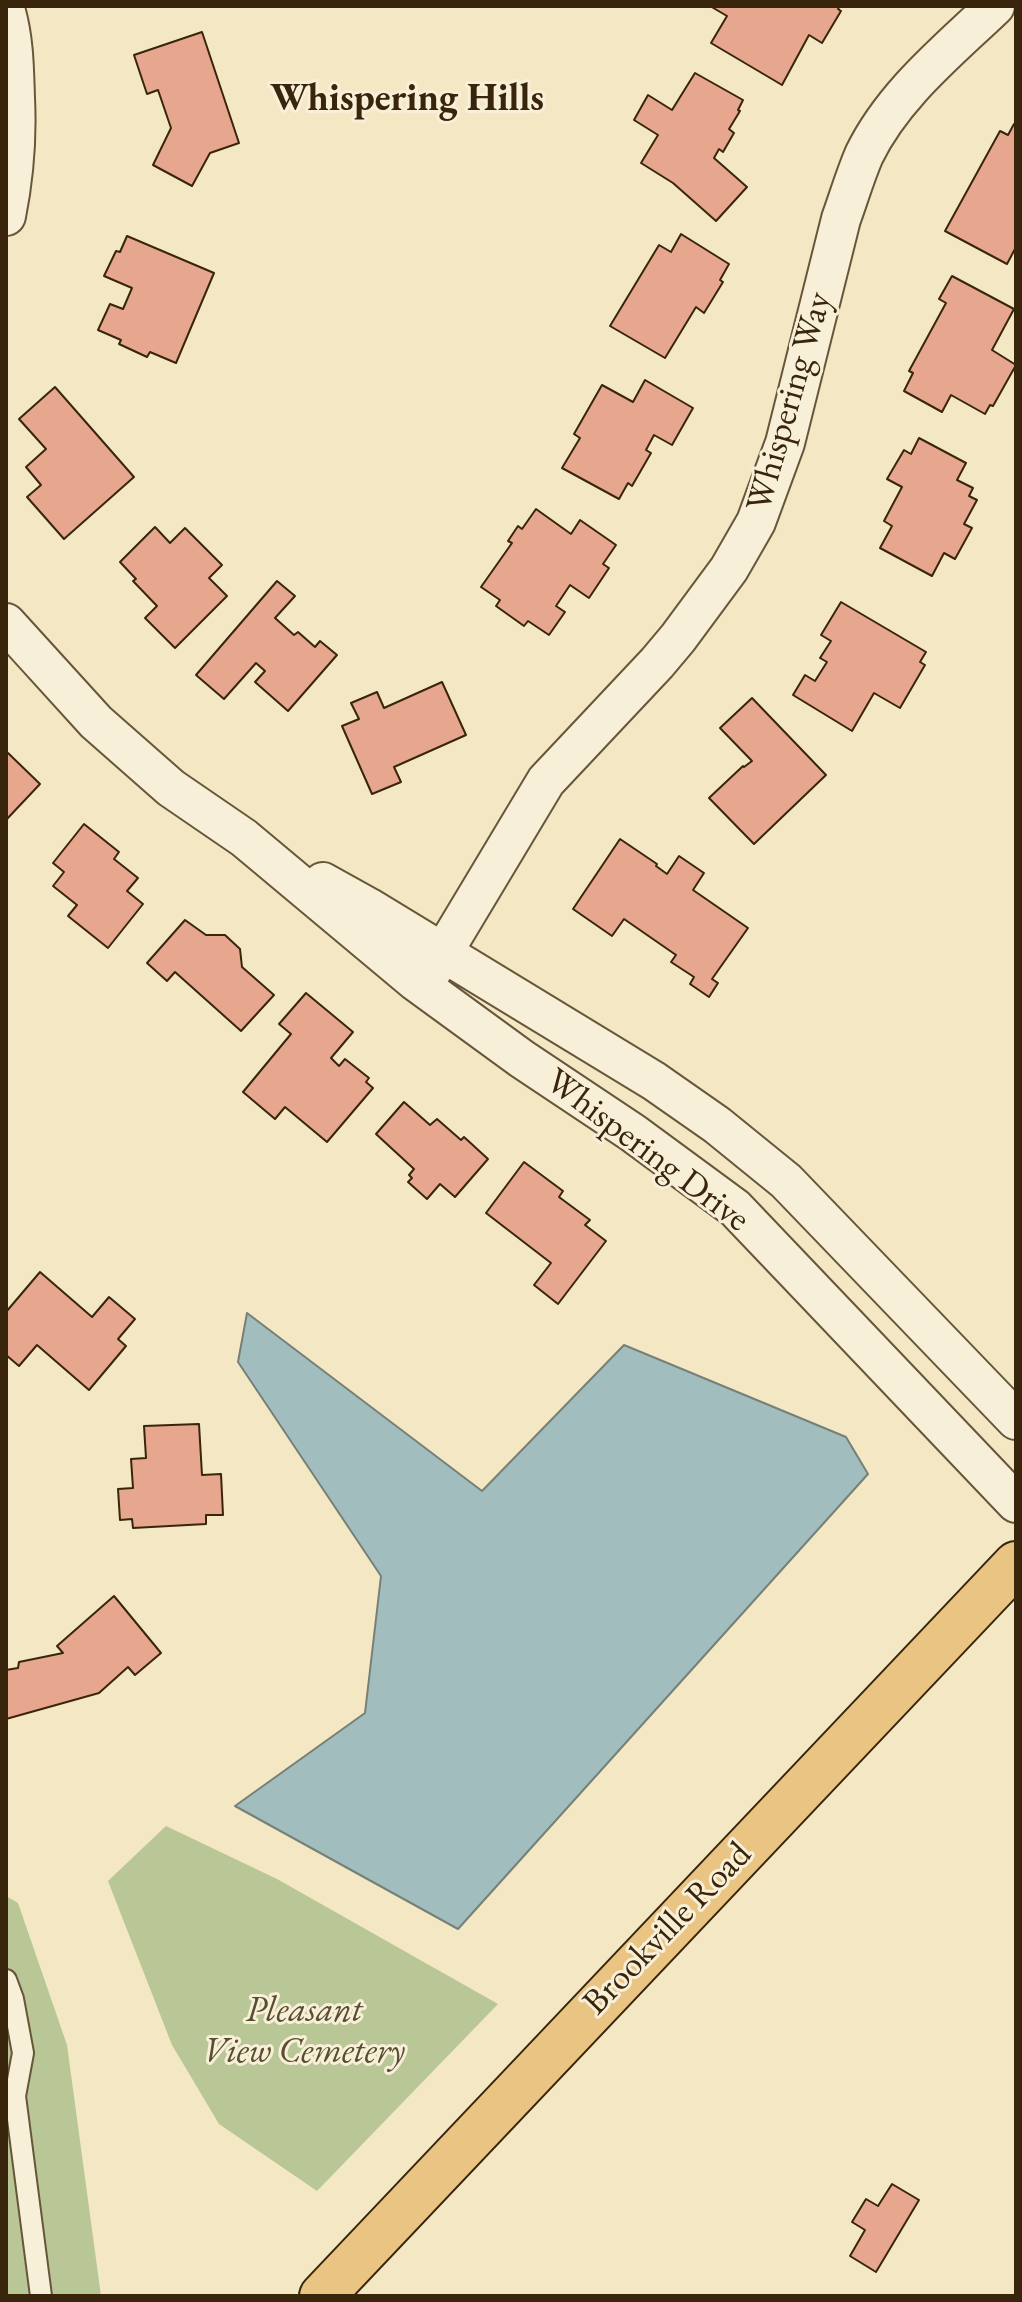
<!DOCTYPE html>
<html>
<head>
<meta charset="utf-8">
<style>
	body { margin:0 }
	#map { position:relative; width:1022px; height:2302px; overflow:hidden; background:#f4e7c3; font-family:"EB Garamond",serif }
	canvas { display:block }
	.frame { position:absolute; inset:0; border:8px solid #38250c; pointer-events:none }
</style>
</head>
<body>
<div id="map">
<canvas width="1022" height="2302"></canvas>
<div class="frame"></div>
</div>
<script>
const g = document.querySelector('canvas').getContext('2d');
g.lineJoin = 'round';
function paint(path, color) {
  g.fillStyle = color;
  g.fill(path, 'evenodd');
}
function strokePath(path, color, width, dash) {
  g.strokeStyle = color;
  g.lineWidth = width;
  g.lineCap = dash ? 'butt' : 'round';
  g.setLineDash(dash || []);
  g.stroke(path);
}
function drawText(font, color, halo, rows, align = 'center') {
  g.font = font + ' "EB Garamond",serif';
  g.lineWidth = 6;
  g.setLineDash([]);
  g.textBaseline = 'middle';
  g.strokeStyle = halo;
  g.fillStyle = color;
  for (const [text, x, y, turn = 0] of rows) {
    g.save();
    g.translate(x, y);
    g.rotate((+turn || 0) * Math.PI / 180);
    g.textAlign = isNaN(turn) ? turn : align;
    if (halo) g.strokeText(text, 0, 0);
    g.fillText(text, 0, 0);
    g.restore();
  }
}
const green = new Path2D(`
	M166,1826L277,1879L498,2004L317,2191L219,2124L172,2045L108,1881Z
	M6,1896L18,1903L67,2045L101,2296H6Z`);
const water = new Path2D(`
	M247,1313L482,1491L624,1345L846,1437L868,1474L458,1929L235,1806L365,1713L381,1576L238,1362Z`);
const building = new Path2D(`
	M710,6H840L838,9L841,11L822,43L809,35L782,85L711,43L727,16Z
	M202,32L239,143L210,153L192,186L153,165L171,128L158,90L147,94L134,55Z
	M695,73L743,100L738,110L740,111L729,129L734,133L723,152L719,149L714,158L747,187L716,221L673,183L641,163L658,135L634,120L648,95L672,110Z
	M1014,124L1016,125V247L1007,264L945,231L1000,131L1008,135Z
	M681,234L729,264L720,280L723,282L704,313L696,307L665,358L610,326L659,245L671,252Z
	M127,236L214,273L176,363L150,352L147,357L119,344L121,340L98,330L110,304L123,309L132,288L104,276L116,251L120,252Z
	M952,276L1014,309L992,350L1016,365L993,406L990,405L985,414L951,395L942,412L904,391L913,373L909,371L946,303L939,299Z
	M645,380L693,408L672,445L654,435L646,450L651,453L632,486L628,483L619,499L562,468L580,438L574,434L602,385L633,402Z
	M55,387L134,477L64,539L27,497L41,485L26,467L46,449L19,419Z
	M919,438L966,463L957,480L973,488L969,496L977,500L964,524L972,528L955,559L944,553L932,576L880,548L892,526L884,521L902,487L887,479L904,450L911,454Z
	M536,509L571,534L580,520L616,545L603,564L609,568L589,598L570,585L556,606L565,612L549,635L528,621L524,626L496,606L500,600L481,587L512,543L508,541L518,526L522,529Z
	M155,527L170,543L185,528L222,565L209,578L227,596L175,648L145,618L157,606L133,581L136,579L120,562Z
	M277,581L295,596L275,618L294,635L298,632L315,647L320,641L337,655L288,711L255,682L265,671L256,663L224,699L196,675Z
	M841,602L926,652L920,662L925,665L900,708L874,693L852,731L793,695L805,675L815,681L827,662L820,658L831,641L821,635Z
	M442,682L466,735L394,767L401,782L372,794L342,726L359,719L351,703L377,692L384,708Z
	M752,698L826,775L754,844L709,798L743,766L744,767L752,761L720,728Z
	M8,753L40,784L6,820V756Z
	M84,824L119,852L114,859L138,878L127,891L143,904L108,948L68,916L77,905L53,886L64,872L53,863Z
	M620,839L657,864L656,866L667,874L679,856L704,873L693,890L748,928L712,979L718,983L709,997L690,984L694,977L671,962L676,955L624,919L612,936L573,909Z
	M185,920L206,935H225L240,949L242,967L274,995L241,1031L175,972L167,981L147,963Z
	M306,993L353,1032L331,1058L339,1066L345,1059L369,1078L366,1082L373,1088L327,1142L285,1107L275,1119L243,1092L291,1034L279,1024Z
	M404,1102L430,1125L437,1119L461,1140L464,1137L488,1159L455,1197L440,1184L427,1199L408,1182L412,1178L409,1175L414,1169L376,1134Z
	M524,1162L563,1191L559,1197L590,1220L585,1225L606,1241L558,1304L534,1285L551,1263L486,1213Z
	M40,1272L92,1317L109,1297L135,1319L118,1339L126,1346L89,1390L37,1345L19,1366L6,1355V1312Z
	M199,1424L202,1475L221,1474L223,1515H206V1524L133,1528L132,1519L120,1520L118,1489L133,1488L131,1459L146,1458L144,1426Z
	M114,1596L161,1653L135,1675L128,1667L99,1693L6,1719V1670L18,1668L19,1662L63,1653L57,1646Z
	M892,2184L919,2200L876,2272L850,2256L865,2230L852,2222L866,2199L878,2206Z`);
const service = new Path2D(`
	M6,1980L13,1999L23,2053L15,2096L41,2296`);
const minor = new Path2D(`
	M6,12C14,41 14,69 15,98C17,139 14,176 6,216
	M6,623L96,722L171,788L244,838L415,981L522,1059L633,1133L735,1208L1016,1503
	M323,882L368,907L654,1081L717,1125L786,1181L1016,1420
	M423,986L546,781L657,663L678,638L729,569L756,522L785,443L841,219C849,197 855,176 864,155C893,95 948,51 995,6`);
const primary = new Path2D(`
	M322,2296L1016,1564`);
const streetNames = [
	["Whispering Way",790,402,-74],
	["Whispering Drive",647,1151,37],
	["Brookville Road",668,1929,-46]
];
const parkNames = [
	["Pleasant",304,2011],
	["View Cemetery",304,2052]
];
const neighbourhoodNames = [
	["Whispering Hills",407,100]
];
paint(green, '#b9c696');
paint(water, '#a1bdbe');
strokePath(water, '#778077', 2);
paint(building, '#e7a68e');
strokePath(building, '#38250c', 2);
strokePath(service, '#67563a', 24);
strokePath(minor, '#67563a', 42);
strokePath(primary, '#38250c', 48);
strokePath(service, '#f8efd8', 20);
strokePath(minor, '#f8efd8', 38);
strokePath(primary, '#eac482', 44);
drawText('36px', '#38250c', '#f8efd8', streetNames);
drawText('italic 36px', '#584d2e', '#f8efd8', parkNames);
drawText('bold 38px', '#38250c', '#f8efd8', neighbourhoodNames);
</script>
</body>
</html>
